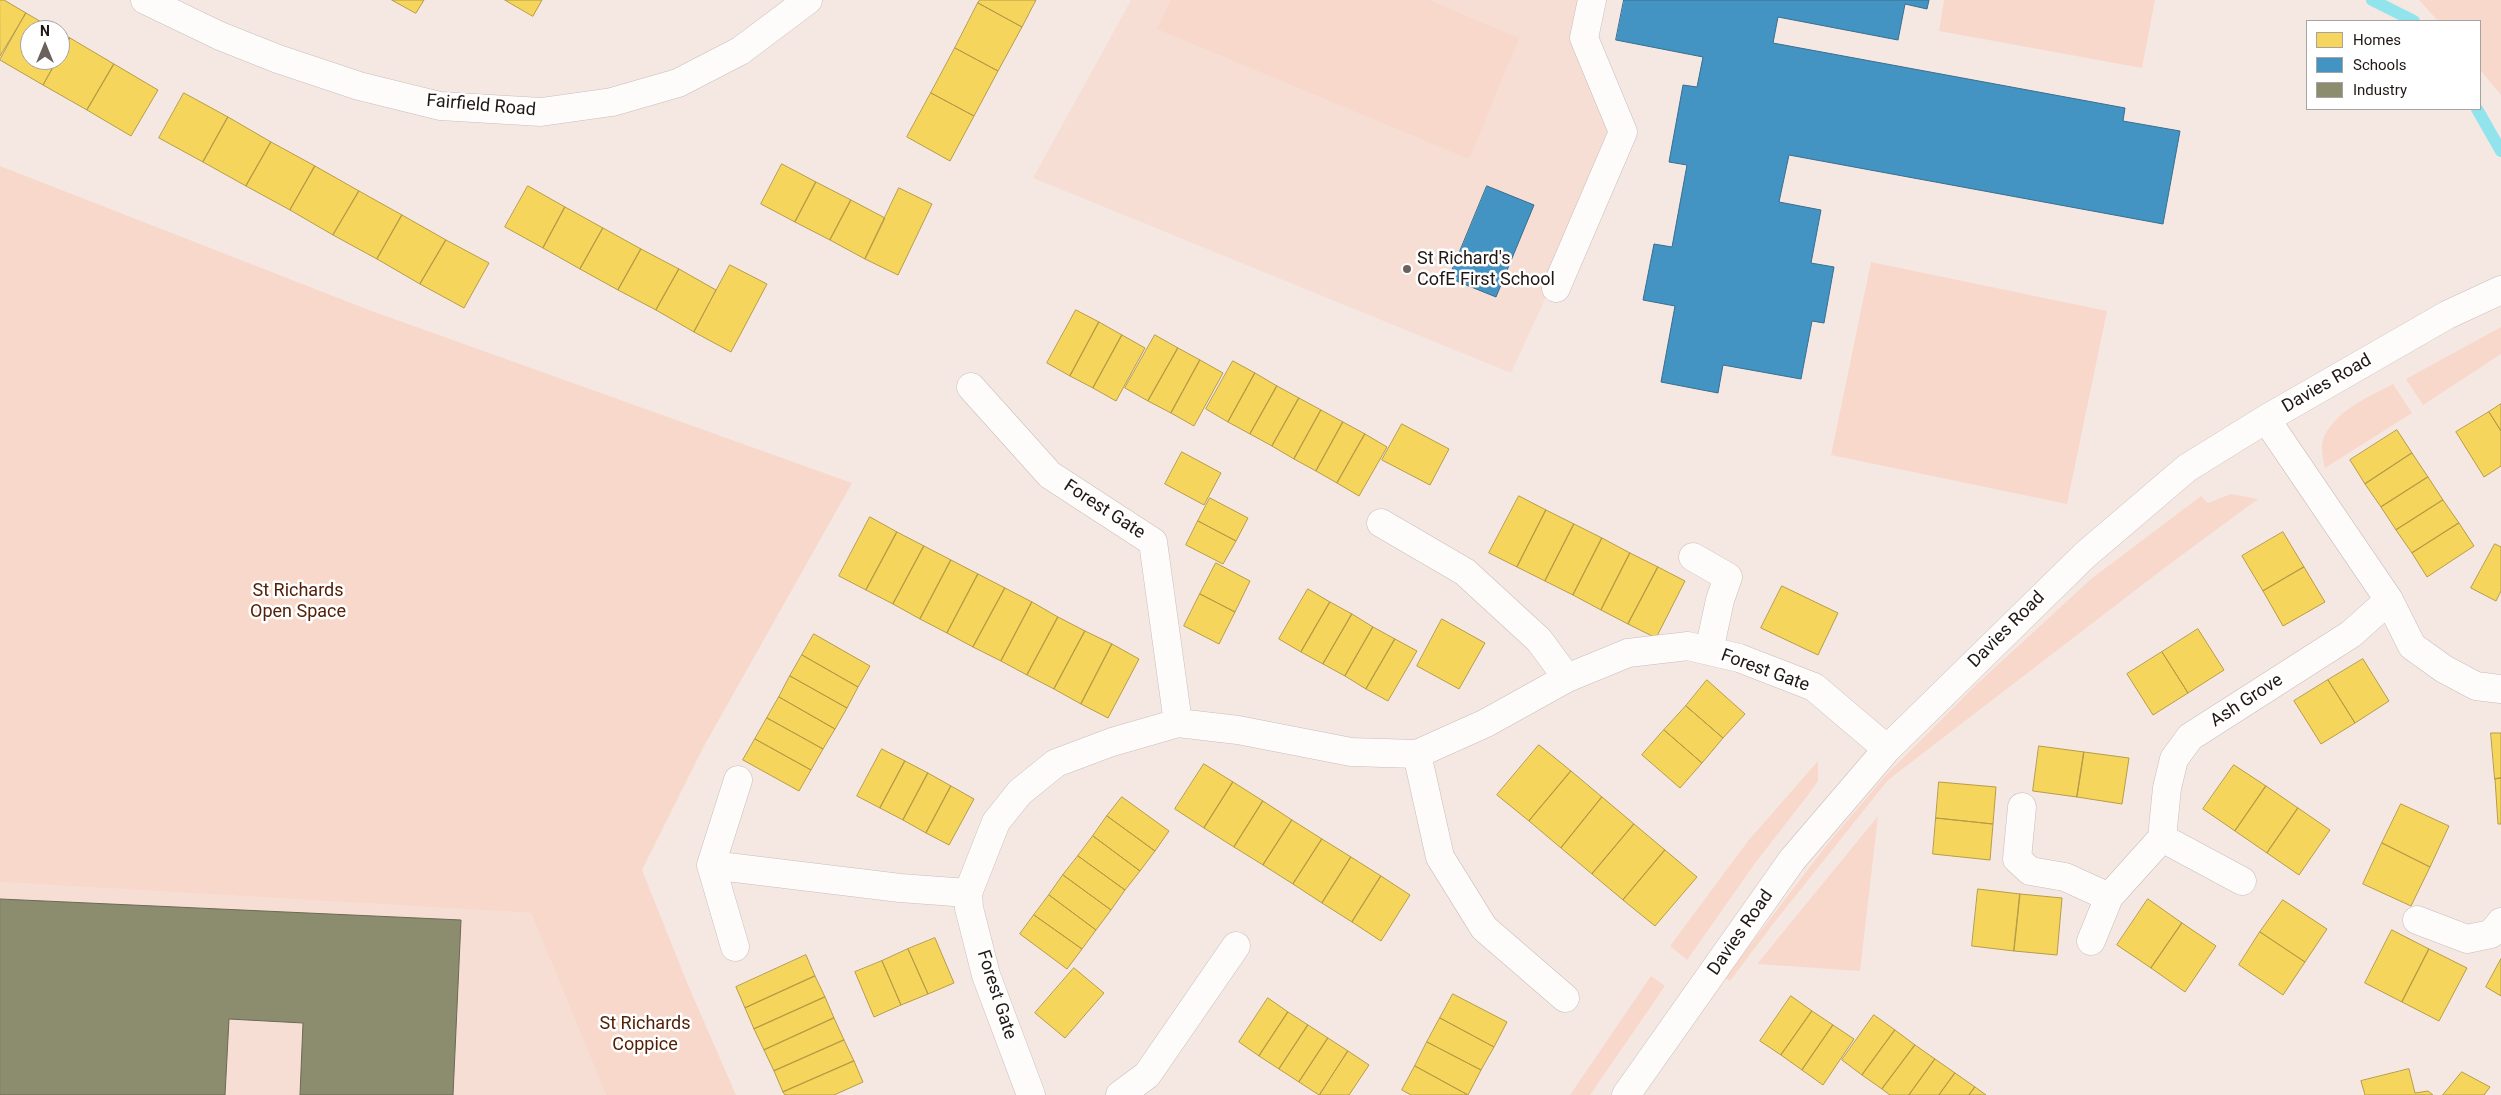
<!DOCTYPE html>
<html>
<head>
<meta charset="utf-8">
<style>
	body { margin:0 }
	#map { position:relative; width:2501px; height:1095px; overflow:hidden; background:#f5e8e3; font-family:Roboto,sans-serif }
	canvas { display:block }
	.legend { position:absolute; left:2306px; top:20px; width:175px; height:90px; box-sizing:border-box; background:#fff; border:1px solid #a6a3a1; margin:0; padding:6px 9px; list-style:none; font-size:15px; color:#201815 }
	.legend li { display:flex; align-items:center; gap:10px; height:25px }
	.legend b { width:25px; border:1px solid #a6a3a1 }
	.north { position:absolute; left:20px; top:20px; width:50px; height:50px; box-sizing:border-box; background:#fff; border:1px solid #a6a3a1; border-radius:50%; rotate:0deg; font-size:14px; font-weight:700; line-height:20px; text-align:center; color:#201815 }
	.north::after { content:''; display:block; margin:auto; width:18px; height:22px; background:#6b615d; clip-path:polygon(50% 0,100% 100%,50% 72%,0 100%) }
</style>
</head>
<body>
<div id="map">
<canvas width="2501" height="1095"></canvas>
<ul class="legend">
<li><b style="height:14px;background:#f6d55c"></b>Homes</li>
<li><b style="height:14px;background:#4393c3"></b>Schools</li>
<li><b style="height:14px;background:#8c8c6e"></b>Industry</li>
</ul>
<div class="north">N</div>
</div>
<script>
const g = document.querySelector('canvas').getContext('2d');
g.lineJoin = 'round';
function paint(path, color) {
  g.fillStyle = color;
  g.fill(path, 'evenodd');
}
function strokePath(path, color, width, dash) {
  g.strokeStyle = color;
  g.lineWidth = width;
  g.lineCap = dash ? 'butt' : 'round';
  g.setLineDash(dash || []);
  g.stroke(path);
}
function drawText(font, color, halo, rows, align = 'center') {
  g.font = font + ' Roboto,sans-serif';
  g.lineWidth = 5;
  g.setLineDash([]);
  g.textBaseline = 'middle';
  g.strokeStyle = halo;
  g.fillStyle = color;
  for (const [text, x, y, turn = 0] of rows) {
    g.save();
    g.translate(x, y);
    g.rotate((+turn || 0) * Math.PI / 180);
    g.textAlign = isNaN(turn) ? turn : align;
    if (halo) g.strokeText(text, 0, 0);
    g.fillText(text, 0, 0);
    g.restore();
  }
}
const built = new Path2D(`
	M1131,0H1594L1584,41L1622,132L1511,373L1033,178Z
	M0,882L531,913L606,1095H0Z`);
const green = new Path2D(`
	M1171,0H1429L1519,38L1469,159L1157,29Z
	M1944,0H2155L2142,68L1939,31Z
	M2419,0H2501V95L2480,70V21H2438Z
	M0,166L369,310L852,483L704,746L642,870L688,985L736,1095H606L531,913L0,882Z
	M1871,262L2107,311L2067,504L1831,455Z
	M2501,327V354L2423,405L2406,379Z
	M2393,384L2412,413L2325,468C2323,459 2320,446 2324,437C2336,410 2369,397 2393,384Z
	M2231,494L2258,499L2167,566L1888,780L1773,924L1730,981L1725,978L1825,847L1885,776L1977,684L2091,579L2201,496L2208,503Z
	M1818,761V781L1808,795L1756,862L1687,960L1670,946L1748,841Z
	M1878,816L1860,971L1757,964Z
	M1651,976L1665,986L1590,1095H1570Z`);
const homes = new Path2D(`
	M0,0H4L26,13L0,56Z
	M392,0H424L416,13Z
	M505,0H542L533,16Z
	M980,0H1036L1022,27L978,3Z
	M978,3L1022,27L998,71L955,48Z
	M26,13L55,30H30V60H57L43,85L0,60Z
	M60,33L70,38L60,55Z
	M70,38L114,64L87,110L43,85L57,60H60V55Z
	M955,48L998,71L974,116L931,93Z
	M114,64L158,90L131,136L87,110Z
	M184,93L228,117L203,162L159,138Z
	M931,93L974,116L950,161L907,137Z
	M228,117L271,142L246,186L203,162Z
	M271,142L315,166L290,210L246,186Z
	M782,164L816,182L795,222L761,204Z
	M315,166L359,191L333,235L290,210Z
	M816,182L851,200L830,240L795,222Z
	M528,186L565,207L543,248L505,227Z
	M899,188L932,204L898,275L865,259Z
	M359,191L402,215L377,259L333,235Z
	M851,200L885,218L865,259L830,240Z
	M565,207L603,228L580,269L543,248Z
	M402,215L446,240L420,284L377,259Z
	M603,228L641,249L618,290L580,269Z
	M446,240L489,263L464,308L420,284Z
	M641,249L679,269L656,310L618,290Z
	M730,265L767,284L731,352L694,332Z
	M679,269L716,290L694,332L656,310Z
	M1076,310L1099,322L1070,376L1047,363Z
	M1099,322L1122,335L1093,388L1070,376Z
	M1122,335L1145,348L1116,401L1093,388Z
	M1155,335L1178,348L1148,401L1125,388Z
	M1178,348L1200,360L1171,413L1148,401Z
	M1200,360L1223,373L1194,426L1171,413Z
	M1233,361L1255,373L1228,422L1206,409Z
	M1255,373L1277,386L1250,434L1228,422Z
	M1277,386L1299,398L1272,446L1250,434Z
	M1299,398L1321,410L1294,459L1272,446Z
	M2501,404V431L2489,412Z
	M1321,410L1343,422L1316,471L1294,459Z
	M2489,412L2501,431V466L2484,477L2456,432Z
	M1343,422L1365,434L1337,483L1316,471Z
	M1402,424L1449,449L1430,485L1382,460Z
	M2397,430L2412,453L2365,484L2350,460Z
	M1365,434L1387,447L1359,496L1337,483Z
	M1182,452L1221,473L1204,505L1165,484Z
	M2412,453L2428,477L2381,507L2365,484Z
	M2428,477L2443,500L2396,530L2381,507Z
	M1519,496L1546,510L1517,567L1489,553Z
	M1210,498L1248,518L1236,541L1198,521Z
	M2443,500L2459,523L2412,553L2396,530Z
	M1546,510L1574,524L1545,581L1517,567Z
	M870,517L897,532L866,590L839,576Z
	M1198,521L1236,541L1223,564L1186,545Z
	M2459,523L2474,546L2427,577L2412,553Z
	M1574,524L1602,538L1573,595L1545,581Z
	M897,532L924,546L893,604L866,590Z
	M2283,532L2304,567L2263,591L2242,556Z
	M1602,538L1630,553L1601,610L1573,595Z
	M2495,544L2501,547V591L2496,601L2471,588Z
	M924,546L951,560L920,619L893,604Z
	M1630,553L1658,567L1628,624L1601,610Z
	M951,560L978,574L947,633L920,619Z
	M1216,563L1250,581L1235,612L1200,594Z
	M1658,567L1685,581L1656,638L1628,624Z
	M2304,567L2325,602L2283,626L2263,591Z
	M978,574L1005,588L973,647L947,633Z
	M1782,586L1838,613L1818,655L1761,628Z
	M1005,588L1032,602L1001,661L973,647Z
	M1308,589L1330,602L1301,652L1279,639Z
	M1200,594L1235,612L1219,644L1184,626Z
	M1032,602L1058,617L1027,675L1001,661Z
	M1330,602L1352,614L1323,664L1301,652Z
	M1352,614L1373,627L1345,676L1323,664Z
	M1058,617L1085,631L1054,689L1027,675Z
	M1442,619L1485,643L1459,689L1417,666Z
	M1373,627L1395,639L1366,689L1345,676Z
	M2198,629L2224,670L2188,693L2162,652Z
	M1085,631L1112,644L1081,704L1054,689Z
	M814,634L870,666L858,687L802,655Z
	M1395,639L1417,651L1388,701L1366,689Z
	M1112,644L1139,659L1108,718L1081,704Z
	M2162,652L2188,693L2153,715L2127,674Z
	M802,655L858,687L847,708L790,676Z
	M2363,659L2389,701L2355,723L2328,680Z
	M790,676L847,708L835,729L779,697Z
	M1707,680L1745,714L1723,738L1686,706Z
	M2328,680L2355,723L2321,744L2294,701Z
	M779,697L835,729L823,749L767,718Z
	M1686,706L1723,738L1702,763L1664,730Z
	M767,718L823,749L811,770L755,739Z
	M1664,730L1702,763L1680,788L1642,755Z
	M2491,733H2501V778L2495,779Z
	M755,739L811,770L799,791L743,760Z
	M1539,745L1571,771L1529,821L1497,795Z
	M2039,746L2084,752L2077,797L2033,791Z
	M882,749L905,761L880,808L857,796Z
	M2084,752L2129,758L2122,804L2077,797Z
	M905,761L928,773L903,820L880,808Z
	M1204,764L1233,782L1204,828L1175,809Z
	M2234,765L2266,786L2235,831L2203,809Z
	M1571,771L1602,797L1561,848L1529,821Z
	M928,773L951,786L926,833L903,820Z
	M2501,778V824H2498L2495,779Z
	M1233,782L1263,801L1234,847L1204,828Z
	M1939,782L1996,787L1993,824L1936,818Z
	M951,786L974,799L949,845L926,833Z
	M2266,786L2298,808L2267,853L2235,831Z
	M1122,797L1169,831L1155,851L1107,816Z
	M1602,797L1634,824L1592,874L1561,848Z
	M1263,801L1292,820L1263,865L1234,847Z
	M2401,804L2449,826L2430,867L2382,843Z
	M2298,808L2330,830L2299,875L2267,853Z
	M1107,816L1155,851L1140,871L1093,836Z
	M1936,818L1993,824L1990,860L1933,854Z
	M1292,820L1322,839L1293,884L1263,865Z
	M1634,824L1665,850L1623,900L1592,874Z
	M1093,836L1140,871L1125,890L1078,856Z
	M1322,839L1351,857L1322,903L1293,884Z
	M2382,843L2430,867L2411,906L2363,884Z
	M1665,850L1697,877L1655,926L1623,900Z
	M1078,856L1125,890L1111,910L1063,875Z
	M1351,857L1381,876L1352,922L1322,903Z
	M1063,875L1111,910L1096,930L1049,895Z
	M1381,876L1410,895L1381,941L1352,922Z
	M1978,889L2020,894L2014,951L1972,946Z
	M2020,894L2062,898L2057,955L2014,951Z
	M1049,895L1096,930L1082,949L1034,915Z
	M2148,899L2182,923L2151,968L2117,945Z
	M2283,900L2327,929L2305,962L2260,932Z
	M1034,915L1082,949L1067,969L1020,934Z
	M2182,923L2216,946L2185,992L2151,968Z
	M2392,930L2429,949L2402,1002L2365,983Z
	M2260,932L2305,962L2283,995L2239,965Z
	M935,938L954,983L928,994L908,949Z
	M908,949L928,994L901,1005L882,961Z
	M2429,949L2467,968L2439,1021L2402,1002Z
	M806,955L815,976L745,1008L736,987Z
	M2501,959V996L2486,987Z
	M882,961L901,1005L874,1017L855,972Z
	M1074,968L1104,993L1065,1038L1035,1013Z
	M815,976L825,997L754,1029L745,1008Z
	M1453,994L1507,1022L1494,1047L1440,1018Z
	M1791,996L1812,1011L1781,1055L1760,1041Z
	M825,997L834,1018L764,1050L754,1029Z
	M1268,998L1288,1012L1259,1056L1239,1042Z
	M1812,1011L1833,1025L1802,1070L1781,1055Z
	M1288,1012L1308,1025L1279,1069L1259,1056Z
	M1874,1015L1895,1030L1862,1075L1842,1060Z
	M834,1018L844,1040L774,1071L764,1050Z
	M1440,1018L1494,1047L1481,1070L1427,1042Z
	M1308,1025L1328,1038L1299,1082L1279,1069Z
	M1833,1025L1854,1039L1823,1085L1802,1070Z
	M1895,1030L1915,1045L1882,1089L1862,1075Z
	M1328,1038L1348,1051L1319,1095L1299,1082Z
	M844,1040L854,1061L783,1092L774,1071Z
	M1427,1042L1481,1070L1468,1095L1415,1066Z
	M1915,1045L1935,1059L1909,1095H1890L1882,1089Z
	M1348,1051L1369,1065L1349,1095H1320Z
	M1935,1059L1955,1073L1939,1095H1909Z
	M854,1061L863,1082L834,1095H785L783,1092Z
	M1415,1066L1468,1095H1411L1402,1090Z
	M2409,1069L2415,1093L2428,1091L2433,1095H2365L2361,1081Z
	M2462,1072L2490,1087L2484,1095H2443Z
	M1955,1073L1975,1087L1969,1095H1939Z
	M1975,1087L1986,1095H1969Z`);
const schools = new Path2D(`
	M1624,0H1929L1927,9L1905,4L1898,40L1778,17L1773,43L2125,108L2123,121L2180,131L2163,224L1789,155L1779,202L1821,210L1811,263L1834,267L1824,323L1812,321L1801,379L1723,365L1718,393L1661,382L1675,306L1643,300L1654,244L1672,247L1687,165L1669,162L1683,85L1697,87L1703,57L1616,40Z
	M1487,186L1534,205L1496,297L1449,278Z`);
const industry = new Path2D(`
	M0,899L461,920L453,1095H300L303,1023L229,1019L225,1095H0Z`);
const stream = new Path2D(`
	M2372,0L2414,21
	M2477,109L2501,151`);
const minor = new Path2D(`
	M145,0L220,36L278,59L359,86L440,106L541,112L612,102L678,83L740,51L808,0
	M1556,288L1623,132L1584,38L1592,0
	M971,387L1050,475L1153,542L1178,723
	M2266,419L2389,600L2412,646L2444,669L2476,686L2501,689
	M1381,523L1465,572L1539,640L1567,678
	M1693,557L1728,577L1720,600L1709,651
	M1417,754L1440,857L1484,928L1565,998
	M2022,807L2017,859L2030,871L2065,877L2109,897
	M2162,838L2242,881
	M711,865L900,888L968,893
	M2417,920L2467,939L2491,934L2501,922
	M2091,941L2109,897L2162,838L2167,788L2174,759L2190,737L2351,634L2389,600
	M735,947L711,865L738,780
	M1031,1095L986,975L969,908L968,893L996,822L1020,792L1056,763L1112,742L1178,723L1238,730L1351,752L1417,754L1486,723L1567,678L1628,653L1688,646L1739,658L1814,687L1887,749
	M1120,1095L1147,1075L1236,946
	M1626,1095L1792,860L1887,749L2085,555L2187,468L2266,419L2447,315L2501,290`);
const markers = [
	[1407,269,5,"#6b615d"]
];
const streetNames = [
	["Fairfield Road",481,106,5],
	["Davies Road",2327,384,-30],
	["Forest Gate",1104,510,33],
	["Davies Road",2007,630,-45],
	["Forest Gate",1765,671,20],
	["Ash Grove",2247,701,-33],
	["Davies Road",1741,933,-55],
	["Forest Gate",996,995,72]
];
const poiNames = [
	["St Richard's",1417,259],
	["CofE First School",1417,280]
];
const parkNames = [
	["St Richards",298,591],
	["Open Space",298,612],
	["St Richards",645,1024],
	["Coppice",645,1045]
];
paint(built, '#f6ded5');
paint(green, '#f8d8cb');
paint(homes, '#f6d55c');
strokePath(homes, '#b69c47', 1);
paint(schools, '#4393c3');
strokePath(schools, '#386e8f', 1);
paint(industry, '#8c8c6e');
strokePath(industry, '#6c6953', 1);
strokePath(stream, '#91e4eb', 12);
strokePath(minor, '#c7bdb9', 29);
strokePath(minor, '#fefcfb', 28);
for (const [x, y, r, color] of markers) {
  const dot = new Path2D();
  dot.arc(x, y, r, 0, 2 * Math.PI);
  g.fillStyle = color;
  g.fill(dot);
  strokePath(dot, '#fff', 2);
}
drawText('18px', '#201815', '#fff', streetNames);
drawText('18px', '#201815', '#fff', poiNames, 'left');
drawText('18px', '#542008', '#fff', parkNames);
</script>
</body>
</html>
